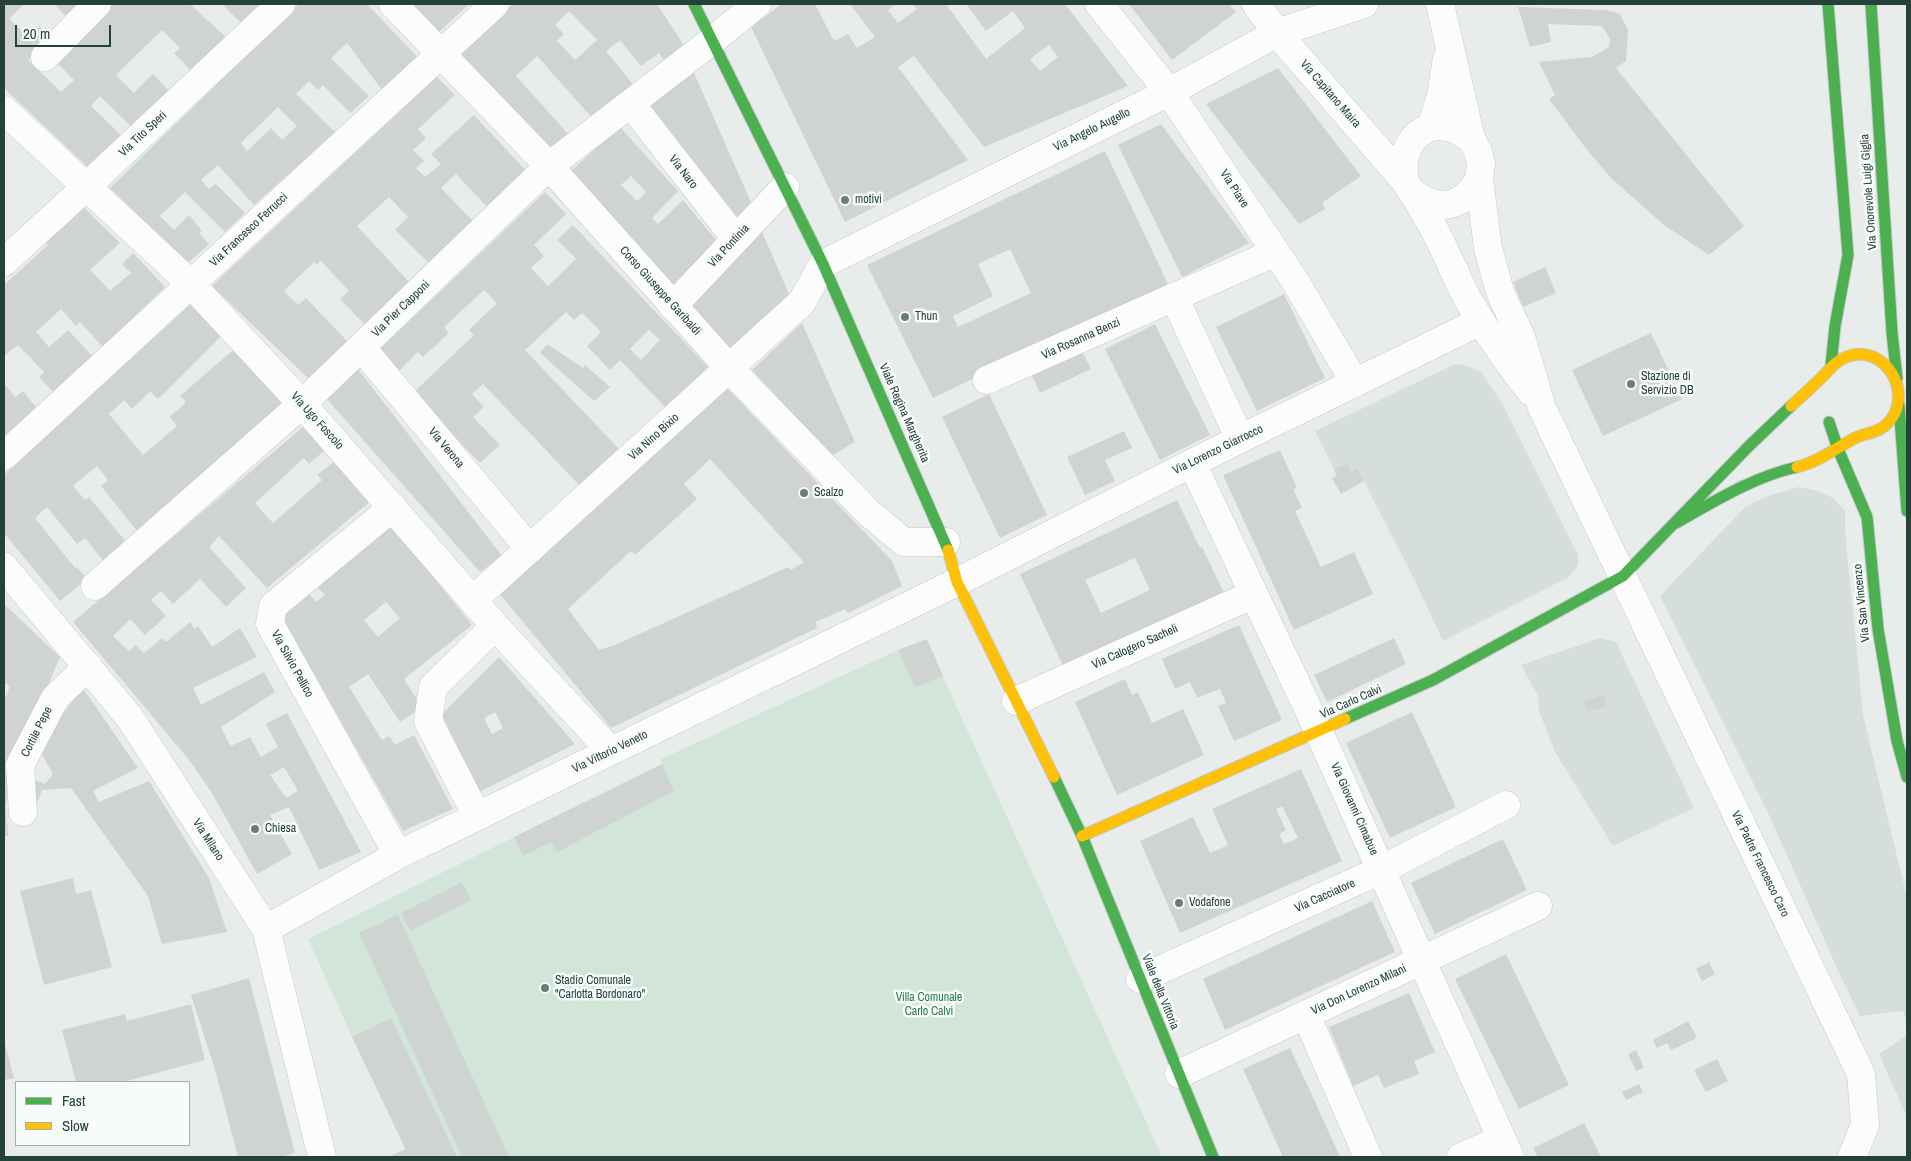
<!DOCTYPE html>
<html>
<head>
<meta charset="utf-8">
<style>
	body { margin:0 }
	#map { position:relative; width:1911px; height:1161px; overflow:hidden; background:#e8edeb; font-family:"Archivo Narrow",sans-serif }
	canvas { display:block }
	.frame { position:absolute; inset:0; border:5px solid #24423a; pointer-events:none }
	.legend { position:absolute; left:15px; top:1081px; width:175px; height:65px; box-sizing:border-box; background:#f7fbf9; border:1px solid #a3b1ad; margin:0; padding:6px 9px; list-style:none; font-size:15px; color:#24423a }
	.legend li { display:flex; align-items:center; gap:10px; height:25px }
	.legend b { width:25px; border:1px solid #a3b1ad }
	.scale { position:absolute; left:15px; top:25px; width:96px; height:22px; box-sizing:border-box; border:2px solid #24423a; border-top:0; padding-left:6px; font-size:15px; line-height:18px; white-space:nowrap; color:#24423a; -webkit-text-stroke:4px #f7fbf9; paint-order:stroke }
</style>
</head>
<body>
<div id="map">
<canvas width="1911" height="1161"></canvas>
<div class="frame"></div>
<ul class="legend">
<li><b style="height:6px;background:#4caf50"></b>Fast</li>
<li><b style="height:6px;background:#ffc107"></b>Slow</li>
</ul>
<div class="scale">20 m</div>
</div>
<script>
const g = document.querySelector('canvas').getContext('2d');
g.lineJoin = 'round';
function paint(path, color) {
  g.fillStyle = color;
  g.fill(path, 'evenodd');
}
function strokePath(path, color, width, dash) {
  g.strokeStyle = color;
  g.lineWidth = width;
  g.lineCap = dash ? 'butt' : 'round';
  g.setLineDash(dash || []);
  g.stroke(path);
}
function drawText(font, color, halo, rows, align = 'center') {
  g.font = font + ' "Archivo Narrow",sans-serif';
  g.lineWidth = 5;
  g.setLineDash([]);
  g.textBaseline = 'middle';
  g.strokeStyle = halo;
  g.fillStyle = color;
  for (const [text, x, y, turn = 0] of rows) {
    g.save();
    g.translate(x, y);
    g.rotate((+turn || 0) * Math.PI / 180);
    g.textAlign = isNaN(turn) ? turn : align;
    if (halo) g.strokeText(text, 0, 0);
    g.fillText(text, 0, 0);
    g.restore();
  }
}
const built = new Path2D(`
	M1455,364L1468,366L1482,373L1502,403L1578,555V565L1569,577L1443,641L1414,579L1357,468L1351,471L1347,463L1334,469L1315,431Z
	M1798,487L1818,491L1833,498L1845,511V531L1863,715L1907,898V1020L1903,1011L1860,1016L1840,975L1769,815L1660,596L1744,508L1765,497Z
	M1600,638L1616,642L1694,808L1613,846L1555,752L1539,711L1538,696L1521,665Z
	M1907,1035V1117L1879,1054Z`);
const green = new Path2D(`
	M898,650L915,686L943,676L944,679L1162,1157H389L405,1149L352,1037L308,939L662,764L661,759Z`);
const building = new Path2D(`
	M4,4H24L9,19L29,38L39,26L50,37L28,60L61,92L74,80L55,61L111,4H190L229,40L194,74L174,53L180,48L162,30L116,75L134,93L153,74L172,94L134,129L100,96L91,106L122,136L90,169L4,88Z
	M54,4H82L68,18Z
	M222,4H269L245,27Z
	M299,4H367L420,60L382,90L347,43L331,58L369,96L350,113L323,85L318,90L309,81L296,94L335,132L254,205L218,165L201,180L209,189L216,184L245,213L225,232L185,192L160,216L174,230L189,215L202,231L199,233L209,244L188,263L110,188L216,85L212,80L240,61ZM278,107L297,126L282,140L271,128L247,151L241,143Z
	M407,4H469L436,35Z
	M513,4H657L685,47L665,62L659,53L641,66L620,40L606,51L635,87L594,120L537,56L516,76L569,135L548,154L457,57ZM569,11L597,40L575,60L557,41L564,34L555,25Z
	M782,4H815L834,41L848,34L857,48L875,37L850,4H896L888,10L898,23L917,9L913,4H946L986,59L1025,28L1013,11L986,31L966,4H1065L1128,86L984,147L914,56L898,67L968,160L845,222L751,27ZM1049,45L1058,57L1040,71L1030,59Z
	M1129,4H1229L1236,12L1172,60Z
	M1518,7L1606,10L1620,14L1628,30L1626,61L1616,68L1744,226L1709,255L1664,225L1611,178L1584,146L1549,99L1555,95L1539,62L1592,57L1609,47L1610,39L1602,26L1548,24L1551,42L1530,47Z
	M1278,68L1361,176L1322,203L1325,209L1299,224L1206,104Z
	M694,73L754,209L740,221L650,105Z
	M437,77L455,95L418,129L426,138L413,150L424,161L416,168L425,177L441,164L431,154L474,115L528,173L490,210L456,174L441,188L475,223L431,265L395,230L408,217L389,197L357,226L411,284L367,327L340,299L349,291L321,261L317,265L314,262L284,291L298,305L306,298L349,343L308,378L212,286Z
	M1161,124L1249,243L1182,277L1118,145Z
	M620,127L678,191L652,218L658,224L683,200L720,245L675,291L566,175ZM631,176L646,192L637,201L621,185Z
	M1105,151L1168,284L933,398L867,265ZM1010,249L1031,293L958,327L953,316L993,296L978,264Z
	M545,192L566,214L534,245L544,256L531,268L548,286L576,259L557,240L573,225L708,367L666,408L620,360L610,370L587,346L601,332L582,313L574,320L566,312L525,350L620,450L581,487L483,384L472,394L484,407L473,417L500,445L480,463L413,393L474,335L469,330L497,303L484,290L444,327L449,333L423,357L418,352L397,373L377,352ZM649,330L660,340L641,360L630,349Z
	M80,204L120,243L90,270L110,291L131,273L122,264L133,253L165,287L103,347L80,322L76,326L61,309L36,332L49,347L68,330L95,359L56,395L39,377L44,372L18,345L4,356V285L48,245L43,240Z
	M760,227L789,294L732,350L689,305Z
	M1545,267L1556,293L1523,307L1513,282Z
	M1284,294L1325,378L1257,411L1216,327Z
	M190,305L221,336L158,399L150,391L132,409L124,400L109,414L143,455L177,426L170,417L186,402L180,396L233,350L284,403L137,531L101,486L108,480L97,466L73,486L85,500L89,497L127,543L104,562L85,538L77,544L47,507L35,518L75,568L77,567L87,579L60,601L4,533V475Z
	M802,323L855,442L831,456L752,370Z
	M1155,324L1210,435L1160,460L1105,349Z
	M1651,333L1682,399L1603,436L1572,370Z
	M547,344L583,368L585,365L610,387L594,401L540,353Z
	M1081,349L1091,369L1040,393L1031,374Z
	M358,369L502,556L480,572L326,398Z
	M4,383L15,397L23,391L38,410L4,441Z
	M726,387L892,561L902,586L848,613L845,609L816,622L817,628L611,728L499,593ZM710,459L804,562L791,570L788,567L615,645L599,650L568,609L631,551L635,555L697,499L684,484Z
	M989,394L1047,515L1000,538L942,417Z
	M303,427L325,450L309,464L304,458L255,503L273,523L322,480L317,475L334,462L372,500L267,588L219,536L209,547L246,588L226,607L200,579L173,604L161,591L151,600L166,616L145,635L130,619L113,636L129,651L136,645L144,653L162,638L166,642L190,622L195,629L198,626L212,647L240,628L257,657L193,688L201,705L264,672L275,692L221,727L229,743L231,746L250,737L261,757L278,747L266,724L287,713L361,852L319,870L289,807L270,815L292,854L257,874L212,793L190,761L73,622ZM284,767L298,791L286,798L270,775Z
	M1124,431L1132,448L1105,460L1115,481L1085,495L1067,457Z
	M1280,450L1297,488L1293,489L1302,508L1295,511L1321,567L1354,552L1373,594L1294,630L1223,475Z
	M1347,463L1351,471L1357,468L1364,481L1341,494L1332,478L1337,476L1334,469Z
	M1177,500L1200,548L1202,547L1224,593L1064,668L1020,574ZM1135,558L1150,590L1101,613L1085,580Z
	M392,526L472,625L404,679L422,707L400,722L368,674L349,687L382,740L389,736L395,745L414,735L453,809L403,831L281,616L309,594L316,602L325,595L317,587ZM386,602L400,618L378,637L364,620Z
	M4,604L60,657L8,781L6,808L8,836H4V701L10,686L4,683V652L6,647L4,645Z
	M1239,625L1282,720L1234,741L1218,706L1226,703L1220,689L1197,698L1190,682L1175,689L1162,659Z
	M1394,638L1406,664L1327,702L1314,675Z
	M927,639L943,676L915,687L898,650Z
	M499,657L575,744L479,792L442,714ZM495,712L503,728L492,734L484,718Z
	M1125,679L1132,695L1138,692L1152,723L1183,709L1204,755L1117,795L1075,702Z
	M82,687L138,768L93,791L99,802L149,781L209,878L227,932L162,944L148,896L71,788L42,790L37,803L25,799L31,779L45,784L53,774L39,749Z
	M1603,695L1607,706L1587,712L1584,701Z
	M1412,712L1456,807L1390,838L1346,743Z
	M662,764L674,791L557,852L551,842L523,856L514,837Z
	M1301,769L1342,861L1180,933L1140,841L1193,817L1210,853L1228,845L1212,809ZM1282,806L1298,838L1284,844L1279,834L1286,830L1276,809Z
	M1503,839L1527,890L1435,934L1411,883Z
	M73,878L76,894L91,890L112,967L44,985L20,891Z
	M462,882L471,900L410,931L401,913Z
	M1372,901L1395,952L1225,1030L1203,979Z
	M398,915L509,1157H462L359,933Z
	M1506,954L1569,1085L1519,1109L1455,979Z
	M1709,962L1715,974L1702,981L1696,969Z
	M249,978L295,1153L281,1157H238L216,1073L191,995Z
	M1409,993L1435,1052L1414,1061L1419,1074L1384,1088L1378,1075L1353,1086L1329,1027Z
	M191,1004L205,1060L123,1082H76L62,1030L125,1014L127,1021Z
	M391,1018L457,1157H389L406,1149L352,1037Z
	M1688,1021L1697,1038L1671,1050L1667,1043L1657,1048L1653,1040Z
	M4,1040L14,1078L4,1080Z
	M1290,1048L1311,1093L1340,1157H1283L1243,1069Z
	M1636,1050L1644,1068L1636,1071L1628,1054Z
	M1717,1059L1728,1081L1706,1092L1694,1070Z
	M1639,1084L1643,1092L1626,1100L1622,1092Z
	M1584,1123L1601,1157H1538L1533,1148Z`);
const street = new Path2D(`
	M393,4L549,166L729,368L869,513L904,542H946
	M1099,4L1169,92L1295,281L1355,383
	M1256,4L1277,33L1405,181
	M1440,4L1471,139L1478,151L1481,164L1479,179L1488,248L1500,292L1521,337L1542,408L1861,1074L1865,1125L1852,1157
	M45,57L97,4
	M631,104L736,239
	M4,110L191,284L302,404L495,626L611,751
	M1431,127L1441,96L1447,58
	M1471,139C1463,133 1456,128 1447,127C1417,121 1398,152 1405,179C1406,185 1411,190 1414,195C1422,208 1430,221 1437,235C1447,254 1455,274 1465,294C1484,329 1507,361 1531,392
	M1412,192C1438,213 1463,208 1479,179
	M4,262L86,187L281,4
	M1174,297L1240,439
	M673,306L785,187
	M361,347L530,549
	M987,380L1276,252
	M4,456L495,4
	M1192,463L1319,732L1510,1157
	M393,507L273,606L270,624L398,855
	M4,567L130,718L266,929L322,1157
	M95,586L302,404L549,166L713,40L757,4
	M473,600L802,302L823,264L1169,92L1277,33L1364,4
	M1016,701L1254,594
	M23,812L20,765L55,698L88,666
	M477,816L428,721L433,687L495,626
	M266,929L398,855L957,582L1240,439L1481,321
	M1140,979L1381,870L1506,805
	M1306,1015L1368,1157
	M1179,1074L1538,906
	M1461,1157L1502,1139`);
const fast = new Path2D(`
	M694,4L823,264L948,550
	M1828,4L1848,255L1835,326L1831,365
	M1871,4L1892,333L1897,378
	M1899,405L1907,511
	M1829,422L1838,449L1867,517L1878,629L1897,741L1907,777
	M1676,523C1715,501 1753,477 1797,467
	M1345,719L1433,680L1623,576L1749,446L1791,406
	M1054,777L1082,836L1213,1157`);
const slow = new Path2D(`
	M1791,406C1802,396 1812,387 1822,377C1829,370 1834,363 1842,359C1877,340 1911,382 1894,415C1890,421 1886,426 1880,429C1873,433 1863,434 1855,438C1836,448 1818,462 1797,467
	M948,550L957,582L1054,777
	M1082,836L1345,719`);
const markers = [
	[845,200,5,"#697e78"],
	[905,317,5,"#697e78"],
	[1631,384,5,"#697e78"],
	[804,493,5,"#697e78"],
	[255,829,5,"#697e78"],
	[1179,903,5,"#697e78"],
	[545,988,5,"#697e78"]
];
const streetNames = [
	["Via Capitano Maira",1330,94,49],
	["Via Angelo Augello",1092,130,-26],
	["Via Tito Speri",143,134,-43],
	["Via Naro",683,172,52],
	["Via Piave",1234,189,57],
	["Via Onorevole Luigi Giglia",1869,192,-94],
	["Via Francesco Ferrucci",249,230,-43],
	["Via Pontinia",729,246,-47],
	["Corso Giuseppe Garibaldi",660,291,48],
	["Via Pier Capponi",401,309,-44],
	["Via Rosanna Benzi",1081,339,-24],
	["Viale Regina Margherita",904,413,66],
	["Via Ugo Foscolo",317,421,48],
	["Via Nino Bixio",654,437,-42],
	["Via Verona",446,448,50],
	["Via Lorenzo Giarrocco",1218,450,-26],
	["Via San Vincenzo",1862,603,-96],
	["Via Calogero Sacheli",1135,647,-24],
	["Via Silvio Pellico",292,664,61],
	["Via Carlo Calvi",1351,702,-24],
	["Cortile Pepe",37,732,-63],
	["Via Vittorio Veneto",610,752,-26],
	["Via Giovanni Cimabue",1354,809,66],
	["Via Milano",208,840,57],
	["Via Padre Francesco Caro",1760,864,64],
	["Via Cacciatore",1325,896,-24],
	["Via Don Lorenzo Milani",1359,990,-25],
	["Viale della Vittoria",1160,992,68]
];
const poiNames = [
	["motivi",855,200],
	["Thun",915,317],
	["Stazione di",1641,377],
	["Servizio DB",1641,391],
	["Scalzo",814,493],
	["Chiesa",265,829],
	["Vodafone",1189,903],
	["Stadio Comunale",555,981],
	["\"Carlotta Bordonaro\"",555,995]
];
const parkNames = [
	["Villa Comunale",929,998],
	["Carlo Calvi",929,1012]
];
paint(built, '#d6dedb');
paint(green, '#d1e6d8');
paint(building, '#cfd4d2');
strokePath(street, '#c5cac8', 29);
strokePath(fast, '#c3cbc8', 13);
strokePath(slow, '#c3cbc8', 13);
strokePath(street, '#fcfcfc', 28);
strokePath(fast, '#4caf50', 11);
strokePath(slow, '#ffc107', 11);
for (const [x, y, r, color] of markers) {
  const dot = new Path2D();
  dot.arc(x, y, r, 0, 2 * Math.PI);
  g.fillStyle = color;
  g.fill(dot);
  strokePath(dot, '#f7fbf9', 2);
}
drawText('12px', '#24423a', '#f7fbf9', streetNames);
drawText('12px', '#24423a', '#f7fbf9', poiNames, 'left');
drawText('12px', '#2d7a4b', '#f7fbf9', parkNames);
</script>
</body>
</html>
